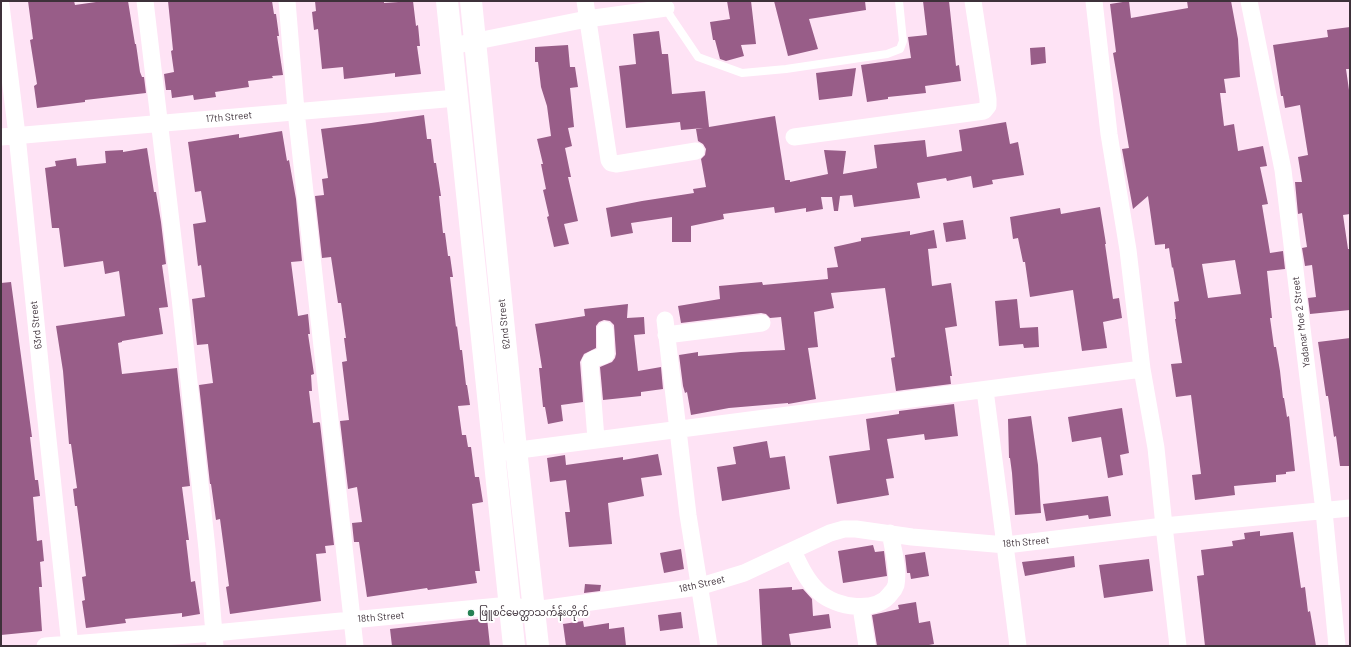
<!DOCTYPE html>
<html>
<head>
<meta charset="utf-8">
<style>
	body { margin:0 }
	#map { position:relative; width:1351px; height:647px; overflow:hidden; background:#fee3f5; font-family:Barlow,sans-serif }
	canvas { display:block }
	.frame { position:absolute; inset:0; border:2px solid #3e313a; pointer-events:none }
</style>
</head>
<body>
<div id="map">
<canvas width="1351" height="647"></canvas>
<div class="frame"></div>
</div>
<script>
const g = document.querySelector('canvas').getContext('2d');
g.lineJoin = 'round';
function paint(path, color) {
  g.fillStyle = color;
  g.fill(path, 'evenodd');
}
function strokePath(path, color, width, dash) {
  g.strokeStyle = color;
  g.lineWidth = width;
  g.lineCap = dash ? 'butt' : 'round';
  g.setLineDash(dash || []);
  g.stroke(path);
}
function drawText(font, color, halo, rows, align = 'center') {
  g.font = font + ' Barlow,"Noto Sans Myanmar",sans-serif';
  g.lineWidth = 4;
  g.setLineDash([]);
  g.textBaseline = 'middle';
  g.strokeStyle = halo;
  g.fillStyle = color;
  for (const [text, x, y, turn = 0] of rows) {
    g.save();
    g.translate(x, y);
    g.rotate((+turn || 0) * Math.PI / 180);
    g.textAlign = isNaN(turn) ? turn : align;
    if (halo) g.strokeText(text, 0, 0);
    g.fillText(text, 0, 0);
    g.restore();
  }
}
const building = new Path2D(`
	M28,1H74L75,5L103,1H128L135,44H136L140,72L142,77H144L146,93L85,100V102L37,108L34,86L37,84L30,40L33,39Z
	M168,1H272L274,14H276L279,36H277L283,75L272,76L273,78L248,81L249,87L215,92L216,97L194,100L193,95L172,98L171,90H166L164,74L174,72L171,51L173,50Z
	M315,1H384V3L413,1L416,26L418,25L420,46H417L421,74L395,77V73L344,79L343,67L322,69L318,29L314,30L312,12L316,11Z
	M727,1H751L756,44L741,45L744,56L726,61L720,59L715,40H713L710,22L730,19Z
	M774,1H865L866,10L809,19L818,49L788,56Z
	M923,1H949L956,66L959,65L961,81L925,86L926,93L888,97V99L867,102L861,65L911,58L908,37L927,35Z
	M1129,1L1131,18L1188,8L1187,1H1231L1238,39L1240,77L1224,79L1226,93H1220L1224,126L1234,124L1238,151L1263,146L1267,166L1260,167L1268,204L1262,205L1270,253L1283,251L1285,269L1267,271L1272,318H1270L1274,347H1276L1280,371L1283,398H1284L1287,417L1289,416L1295,471L1286,472V474L1276,475V482L1234,486L1235,495L1195,500L1192,475L1201,474L1191,395L1176,397L1171,364L1182,363L1175,319H1176L1174,302L1179,301L1173,267L1172,268L1169,248L1165,249V244L1155,245L1148,196L1133,209L1122,149L1129,148L1113,53L1116,52L1110,4ZM1235,260L1241,294L1208,298L1202,264Z
	M1350,27V69H1346L1350,97V214L1343,215L1348,249H1350V310L1310,314L1308,298L1316,297L1312,265L1305,266L1302,248L1307,247L1302,213L1298,214L1295,182H1302L1298,157L1308,155L1300,105L1285,108L1283,96H1281L1273,45L1328,37L1327,30Z
	M659,31L662,54H668L672,94L705,91L709,127L775,116L785,180H790V182L828,174L824,150L846,151L843,174L877,168L874,145L925,140L927,157L962,151L959,130L1006,122L1010,144L1018,142L1024,175L992,180L993,184L973,188L971,176L947,181L946,178L917,183L920,198L854,207L852,195L840,196L838,211H834L832,197H821L823,209L806,212V208L775,213L774,207L723,214L724,219L691,226V242H672V217L631,223L633,233L611,237L606,208L642,201L694,193L693,189L706,187L701,159L705,155L706,149L703,144L698,141L696,129L703,128L681,130L680,122L626,128L619,66L636,64L633,34Z
	M568,45L570,67H575L578,87L570,88L574,127L568,128L572,146L565,148L571,177H568L578,221L564,224L569,244L554,247L547,217L549,216L543,190L546,189L541,164H543L537,139L551,136L547,106L541,87L538,62H535V47Z
	M1045,47L1046,63L1031,65L1030,48Z
	M856,68L852,96L819,100L816,73Z
	M424,115L427,139H431L434,163H436L441,196H439L443,233H445L448,256H450L453,277H450L456,327L457,326L460,350H462L466,385H467L470,405L458,406L462,435H466L468,447H471L475,477H479L483,502L472,504L480,571H475L477,583L428,590L427,588L367,597L359,542H354L352,523L362,522L357,487L348,489L340,421L349,420L342,362L347,361L344,338H346L341,303H338L331,257L322,258L315,196L324,195L322,179L328,178L321,129L371,123Z
	M282,131L287,161L289,160L296,199L302,261L291,262L298,316L308,314L310,334H308L314,374L311,375L312,391H309L313,423L319,422L320,423L334,545L325,546L326,553L316,554L321,601L230,614L226,587L229,586L220,519L216,520L211,484H210L199,385L213,383L208,344L197,345L192,299L205,297L201,265L198,266L193,224L206,222L201,191L195,192L188,142L239,134V138Z
	M147,148L154,192H156L161,222L166,264L162,265L168,307L159,308L163,334L122,341V342L118,343L122,374L177,368L190,486L182,487L189,540H186L191,582L195,581L200,614L182,617V613L125,619L126,623L86,628L82,601L85,600L82,577L86,576L77,506H75L73,489L77,488L71,444H69L63,371L56,326L125,316L119,271L105,274L103,261L64,267L59,228H52L45,168L56,166L55,161L76,158L77,166L106,163L105,151L123,150V152Z
	M1100,207L1106,244H1105L1113,299L1119,298L1122,318L1103,322L1107,348L1082,351L1073,290L1030,297L1025,262H1023L1018,238L1013,239L1010,217L1060,208L1061,214Z
	M963,220L966,239L946,242L943,223Z
	M934,230L937,248L928,249L932,286L951,283L957,326L945,328L952,376H950L951,384L896,391L891,358L895,357L885,288L831,293L834,308L814,312L818,347L808,348L816,399L788,404V403L729,408L691,415L687,392L685,393L683,386L679,355L698,352V356L741,352L785,350L781,317L770,318L766,314L761,313L681,323L678,306L720,299L719,286L762,282L763,285L828,279L827,268L838,267L834,247L861,241V238L910,231V235Z
	M11,282L32,437H30L35,480H38L40,496L33,497L37,541L42,540L44,561L40,562L42,587H39L42,631L1,635V283Z
	M1017,299L1020,328L1038,327L1039,347L1024,348L1023,344L999,346L995,301Z
	M628,304L627,318L644,317L645,334L634,335L638,371L661,367L663,389L641,392V396L603,400L600,367L612,362L615,358L616,354L614,325L610,321L604,320L599,322L596,326V348L584,354L580,362L583,402L561,405L563,421L548,424L545,407H543L539,368H542L535,324L585,316L584,309Z
	M1350,338V466H1340L1336,436L1334,437L1328,396H1326L1318,342Z
	M954,404L958,436L925,440L924,434L887,439L894,478L886,479L889,495L837,504L829,456L870,450L866,419L899,414V411Z
	M1122,408L1129,453L1120,455L1123,475L1108,478L1101,437L1072,442L1068,417Z
	M1031,416L1038,465L1041,513L1015,515L1012,473L1010,458H1009L1008,419Z
	M767,441L770,458L785,456L790,489L722,501L717,467L736,464L733,447Z
	M658,454L662,475L641,478L644,496L608,503L612,544L569,547L565,512H570L566,480L550,482L547,458L565,455L566,465L623,457V460Z
	M1108,496L1111,516L1089,519L1088,515L1046,521L1043,504Z
	M1260,531V536L1293,532L1301,588L1305,587L1308,612L1310,611L1316,646H1205L1197,576L1204,575L1201,550L1233,546L1232,541L1245,539L1244,533Z
	M873,545L875,552L884,551L887,576L843,583L838,551Z
	M681,549L684,569L664,573L660,553Z
	M925,552L929,576L911,579L910,573H907L905,555Z
	M1074,556L1075,567L1025,576L1022,562Z
	M1149,559L1153,591L1104,598L1099,565Z
	M585,584L601,585L600,591L584,593Z
	M792,587V590L803,589L812,599L813,616L829,614L831,628L789,634L791,646H762L759,589Z
	M916,602L919,623L930,621L934,644L924,646H877L872,615L899,609L898,605Z
	M681,612L683,628L660,631L658,615Z
	M487,618L490,646H392L390,629Z
	M583,621L584,627L609,623V629L624,627L626,646H566L563,624Z`);
const lane = new Path2D(`
	M667,6L666,8L671,17L698,57L742,73L786,69L887,54L900,49L903,41L899,1`);
const street = new Path2D(`
	M145,1L180,298L207,549L215,646
	M287,1L296,111L355,646
	M585,1L609,160L611,163L616,164L696,151
	M1094,1L1109,134L1128,250L1142,369L1156,448L1164,526L1178,646
	M1249,1L1283,170L1324,511L1337,646
	M1,5L17,135L43,392L70,646
	M452,46L587,19L666,8
	M1,137L457,98
	M794,137L984,111L988,106V99L973,1
	M665,320L688,515L709,646
	M666,335L762,323
	M985,390L1018,646
	M596,439L590,362C593,357 601,358 606,354L605,330
	M504,452L1142,369
	M793,551C800,566 807,581 819,592C836,608 877,614 891,593C893,591 895,588 896,585C899,569 893,549 890,533
	M861,607L867,646
	M45,646L214,633L510,605L534,610L698,587L744,573L830,533L844,529H856L912,537L1006,545L1164,526L1350,508`);
const secondary = new Path2D(`
	M447,1L514,646
	M471,1L516,449L538,646`);
const markers = [
	[471,613,4,"#268054"]
];
const streetNames = [
	["17th Street",229,117,-5],
	["Yadanar Moe 2 Street",1301,322,-97],
	["62nd Street",504,324,-96],
	["63rd Street",36,325,-96],
	["18th Street",1026,542,-5],
	["18th Street",702,584,-13],
	["18th Street",381,617,-5]
];
const poiNames = [
	["ဖြူစင်မေတ္တာသင်္ကန်းတိုက်",479,613]
];
paint(building, '#985d88');
strokePath(lane, '#fff', 8);
strokePath(street, '#fff', 17);
strokePath(secondary, '#fff', 22);
for (const [x, y, r, color] of markers) {
  const dot = new Path2D();
  dot.arc(x, y, r, 0, 2 * Math.PI);
  g.fillStyle = color;
  g.fill(dot);
  strokePath(dot, '#fff', 1.5);
}
drawText('10px', '#3e313a', '#fff', streetNames);
drawText('10px', '#3e313a', '#fff', poiNames, 'left');
</script>
</body>
</html>
